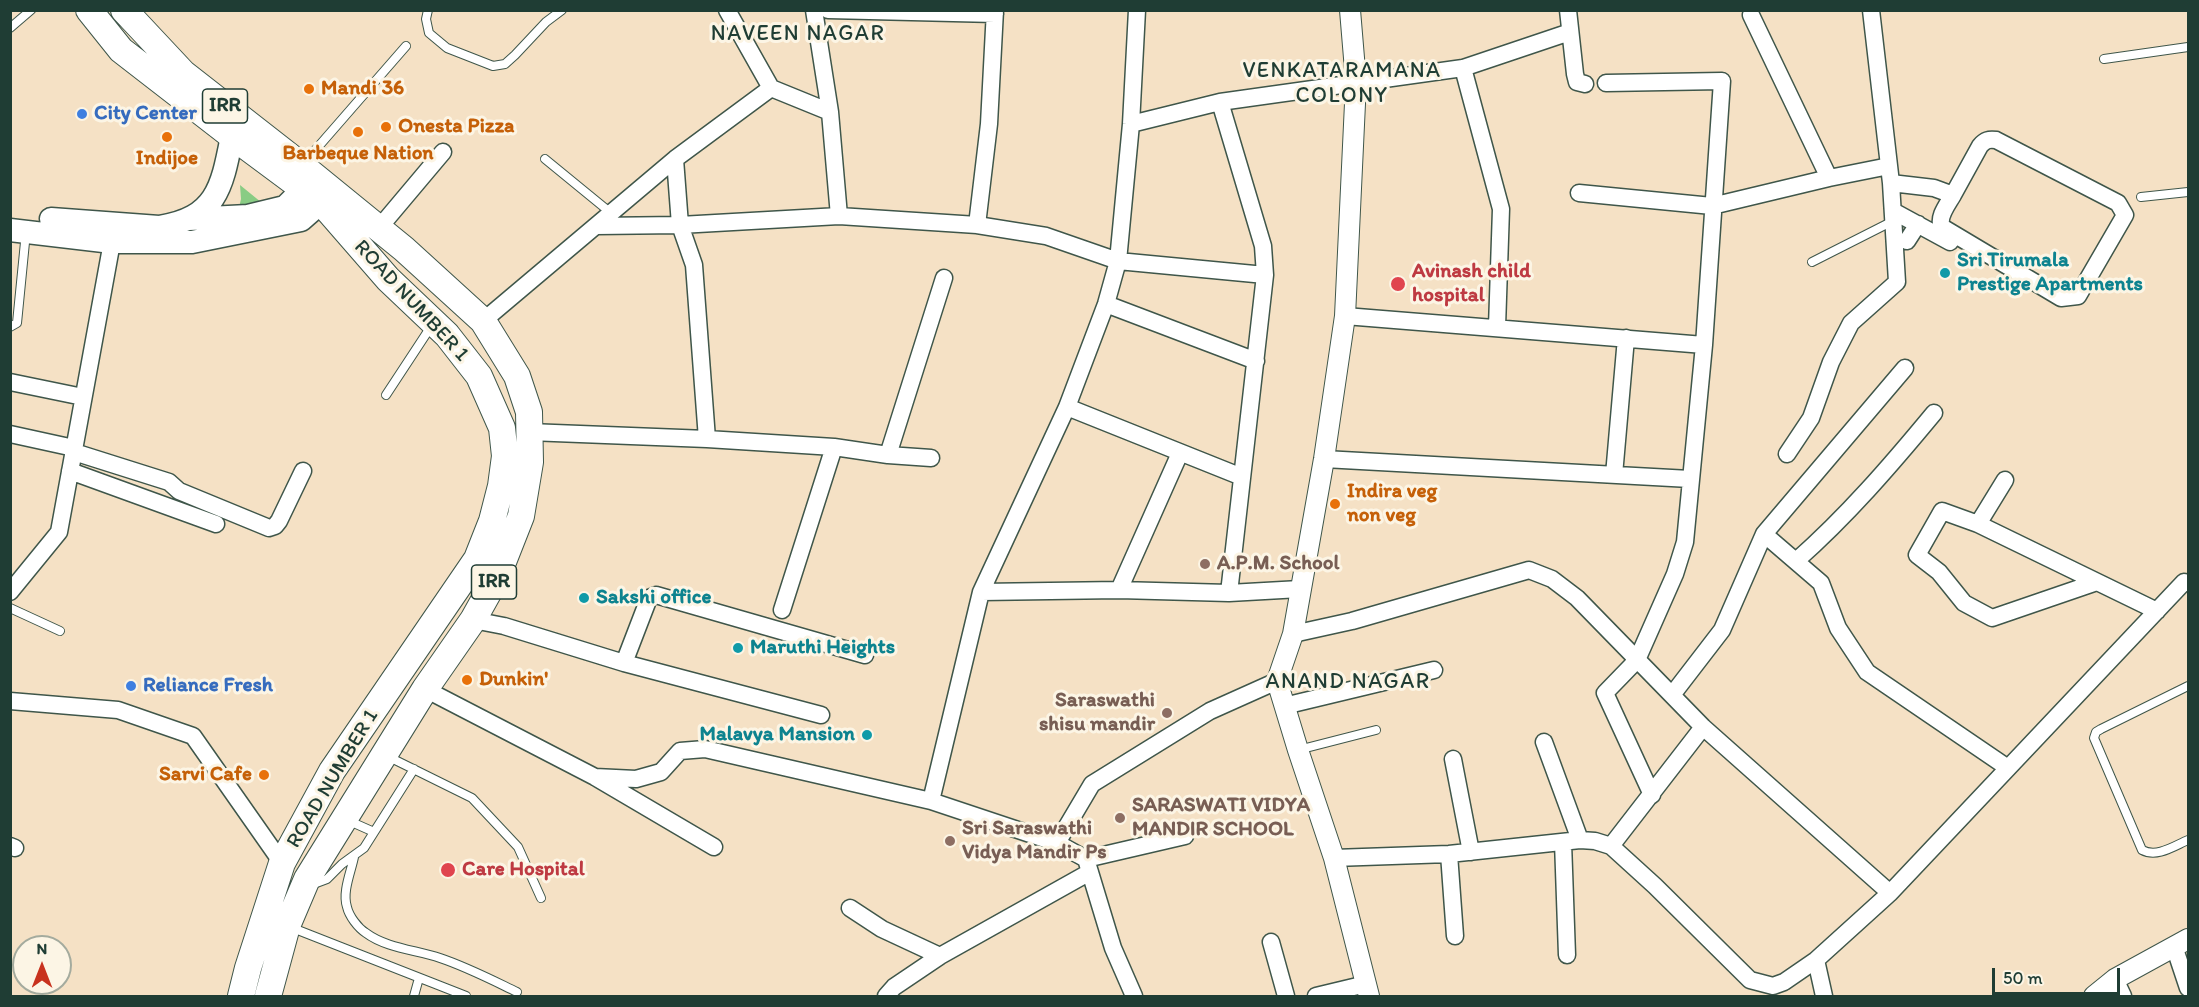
<!DOCTYPE html>
<html>
<head>
<meta charset="utf-8">
<style>
	body { margin:0 }
	#map { position:relative; width:2199px; height:1007px; overflow:hidden; background:#f5e1c5; font-family:Itim,sans-serif }
	canvas { display:block }
	.frame { position:absolute; inset:0; border:12px solid #1f3d34; pointer-events:none }
	.north { position:absolute; left:12px; top:935px; width:60px; height:60px; box-sizing:border-box; background:#fcf5e5; border:2px solid #a4ab9e; border-radius:50%; rotate:0deg; font-size:16px; font-weight:700; line-height:24px; text-align:center; color:#1f3d34 }
	.north::after { content:''; display:block; margin:auto; width:21px; height:27px; background:#c8321e; clip-path:polygon(50% 0,100% 100%,50% 72%,0 100%) }
	.scale { position:absolute; left:1992px; top:968px; width:128px; height:27px; box-sizing:border-box; border:3px solid #1f3d34; border-top:0; padding-left:8px; font-size:18px; line-height:21px; white-space:nowrap; color:#1f3d34; -webkit-text-stroke:4px #fcf5e5; paint-order:stroke }
</style>
</head>
<body>
<div id="map">
<canvas width="2199" height="1007"></canvas>
<div class="frame"></div>
<div class="north">N</div>
<div class="scale">50 m</div>
</div>
<script>
const g = document.querySelector('canvas').getContext('2d');
g.lineJoin = 'round';
function paint(path, color) {
  g.fillStyle = color;
  g.fill(path, 'evenodd');
}
function strokePath(path, color, width, dash) {
  g.strokeStyle = color;
  g.lineWidth = width;
  g.lineCap = dash ? 'butt' : 'round';
  g.setLineDash(dash || []);
  g.stroke(path);
}
function drawText(font, color, halo, rows, align = 'center') {
  g.font = font + ' Itim,sans-serif';
  g.lineWidth = 6;
  g.setLineDash([]);
  g.textBaseline = 'middle';
  g.strokeStyle = halo;
  g.fillStyle = color;
  for (const [text, x, y, turn = 0] of rows) {
    g.save();
    g.translate(x, y);
    g.rotate((+turn || 0) * Math.PI / 180);
    g.textAlign = isNaN(turn) ? turn : align;
    if (halo) g.strokeText(text, 0, 0);
    g.fillText(text, 0, 0);
    g.restore();
  }
}
const green = new Path2D(`
	M240,185L283,220L238,212L241,199Z`);
const service = new Path2D(`
	M428,10L426,19L429,33L447,48L493,66L505,64L515,55L546,22L562,10
	M10,28L31,10
	M2104,59L2188,47
	M545,159L611,213
	M304,163L406,46
	M2141,197L2188,192
	M1812,262L1893,221
	M10,327L17,323L26,232
	M386,395L432,325
	M10,608L60,631
	M2188,686L2101,729L2096,732L2094,738L2142,850C2157,858 2174,846 2188,840
	M1298,750L1376,730
	M387,756L472,798L518,847L541,898
	M347,820L374,832
	M354,857C351,872 342,892 347,907C349,916 358,928 366,933C386,948 416,950 440,958C467,967 492,980 517,992
	M311,885L327,879L342,864L364,848L414,769
	M290,927L466,996
	M414,996L419,978`);
const minor = new Path2D(`
	M814,10L830,112L839,216
	M828,10L995,14
	M1568,10L1575,74L1577,82L1585,84
	M1751,15L1829,178
	M1463,68L1501,209L1497,327
	M1606,83L1722,81L1704,345L1685,542L1675,574L1637,660L1605,693L1652,795
	M771,88L830,112
	M1220,102L1263,246L1265,275L1229,593
	M1131,124L1220,102L1463,68L1570,32
	M675,159L680,225L694,265L707,439
	M1891,183L1934,188L1953,195L1980,146C1985,140 1989,139 1996,140L2118,203L2125,215L2078,296L2061,298L1942,227C1937,217 1948,204 1953,195
	M1579,193L1712,206L1829,178L1889,166
	M1893,211L1950,242
	M977,225L989,124L995,10
	M596,226L680,225L839,216L977,225L1046,236L1118,261L1265,275
	M379,228L443,152
	M1907,241L1918,224
	M1106,304L1256,361
	M1345,316L1704,345
	M483,321L675,159L771,88L727,10
	M10,382L83,397
	M1067,407L1242,477
	M529,432L707,439L834,447L888,455L931,458
	M10,434L74,448
	M74,452L169,482L179,491L269,528L275,526L279,521L303,471
	M1787,454L1811,418L1831,362L1851,323L1897,282L1891,183L1871,10
	M888,455L944,278
	M1324,459L1690,479
	M70,471L216,524
	M1614,475L1626,338
	M1978,524L2005,480
	M1764,534L1821,583L1838,628L1867,672L2008,768
	M1796,561C1847,516 1891,465 1934,413
	M2097,582L1992,618L1964,603L1939,572L1917,555L1942,511L1978,524L2157,611
	M1119,590L1180,453
	M10,592L59,532L112,242
	M981,592L1119,590L1229,593L1300,589
	M782,610L834,447
	M473,620L504,626L624,663L821,715
	M1293,634L1352,621L1529,570L1552,579L1577,598L1703,727L1890,893
	M624,663L649,598L656,595L865,655
	M425,689L595,777L714,847
	M1672,695L1722,630L1764,534L1905,368
	M10,701L118,710L193,736L282,863
	M1284,706L1434,670
	M1544,742L1580,840
	M1453,759L1471,852
	M595,777L636,779L661,772L680,751L705,749L931,801L1057,843
	M931,801L981,592L1067,407L1106,304L1118,261L1131,124L1137,10
	M1563,842L1567,955
	M10,846L15,848
	M1611,846L1703,727
	M1449,854L1455,936
	M1334,858L1449,854L1580,840L1595,841L1611,846L1655,886L1750,980L1773,986L1784,982L1816,960L1890,893L2184,582L2188,583
	M1086,859L1185,836
	M850,908L882,929L940,956
	M1271,942L1286,996
	M2174,946L2188,988
	M1816,960L1824,996
	M2115,979L2123,996
	M886,996L894,987L940,956L1090,872
	M1134,996L1113,948L1086,859L1057,843L1092,784L1210,711L1277,681
	M1316,996L1366,984`);
const tertiary = new Path2D(`
	M1350,10L1356,82L1345,316L1324,459L1293,634L1277,681L1298,750L1334,858L1369,996
	M2094,996L2115,979L2188,939`);
const secondary = new Path2D(`
	M51,219L159,227C217,218 222,187 232,136
	M189,219L248,216L285,207L315,177
	M10,230L112,242H192L301,220L333,192`);
const primary = new Path2D(`
	M89,10L121,50L232,136L321,202L388,279L447,335L479,376L502,428L505,456L501,486L492,521L477,559L332,771L282,863L248,968L241,996
	M124,10L183,73L302,166L404,249L483,321L517,376L529,412L530,462L521,516L497,577L473,620L425,689L307,879L287,926L268,996`);
const markers = [
	[309,89,6,"#e8710a"],
	[82,114,6,"#3f7fe0"],
	[386,127,6,"#e8710a"],
	[358,132,6,"#e8710a"],
	[167,137,6,"#e8710a"],
	[1945,273,6,"#0f9aa8"],
	[1398,284,8,"#e0444e"],
	[1335,504,6,"#e8710a"],
	[1205,564,6,"#8d6e63"],
	[584,598,6,"#0f9aa8"],
	[738,648,6,"#0f9aa8"],
	[467,680,6,"#e8710a"],
	[131,686,6,"#3f7fe0"],
	[1167,713,6,"#8d6e63"],
	[867,735,6,"#0f9aa8"],
	[264,775,6,"#e8710a"],
	[1120,818,6,"#8d6e63"],
	[950,841,6,"#8d6e63"],
	[448,870,8,"#e0444e"]
];
const shields = [
	[225,106,45],
	[494,582,45]
];
const shieldNames = [
	["IRR",225,106],
	["IRR",494,582]
];
const foodNames = [
	["Mandi 36",321,89],
	["Onesta Pizza",398,127],
	["Barbeque Nation",358,154,"center"],
	["Indijoe",167,159,"center"],
	["Indira veg",1347,492],
	["non veg",1347,516],
	["Dunkin'",479,680],
	["Sarvi Cafe",252,775,"right"]
];
const shopNames = [
	["City Center",94,114],
	["Reliance Fresh",143,686]
];
const cultureNames = [
	["Sri Tirumala",1957,261],
	["Prestige Apartments",1957,285],
	["Sakshi office",596,598],
	["Maruthi Heights",750,648],
	["Malavya Mansion",855,735,"right"]
];
const healthNames = [
	["Avinash child",1412,272],
	["hospital",1412,296],
	["Care Hospital",462,870]
];
const streetNames = [
	["ROAD NUMBER 1",411,301,47],
	["ROAD NUMBER 1",333,779,-59]
];
const educationNames = [
	["A.P.M. School",1217,564],
	["Saraswathi",1155,701,"right"],
	["shisu mandir",1155,725,"right"],
	["SARASWATI VIDYA",1132,806],
	["MANDIR SCHOOL",1132,830],
	["Sri Saraswathi",962,829],
	["Vidya Mandir Ps",962,853]
];
const neighbourhoodNames = [
	["NAVEEN NAGAR",798,34],
	["VENKATARAMANA",1342,71],
	["COLONY",1342,96],
	["ANAND NAGAR",1348,682]
];
paint(green, '#89cc84');
strokePath(service, '#3f564a', 10);
strokePath(minor, '#3f564a', 19);
strokePath(tertiary, '#3f564a', 22);
strokePath(secondary, '#3f564a', 25);
strokePath(primary, '#3f564a', 28);
strokePath(service, '#fff', 8);
strokePath(minor, '#fff', 16);
strokePath(tertiary, '#fff', 20);
strokePath(secondary, '#fff', 22);
strokePath(primary, '#fff', 26);
for (const [x, y, r, color] of markers) {
  const dot = new Path2D();
  dot.arc(x, y, r, 0, 2 * Math.PI);
  g.fillStyle = color;
  g.fill(dot);
  strokePath(dot, '#fcf5e5', 2);
}
for (const [x, y, w] of shields) {
  const box = new Path2D();
  box.roundRect(x - w / 2, y - 17, w, 34, 4.5);
  g.fillStyle = '#fcf5e5';
  g.fill(box);
  strokePath(box, '#1f3d34', 1.5);
}
drawText('bold 20px', '#1f3d34', null, shieldNames);
drawText('bold 21px', '#c56008', '#fcf5e5', foodNames, 'left');
drawText('bold 21px', '#366cbe', '#fcf5e5', shopNames, 'left');
drawText('bold 21px', '#0d838f', '#fcf5e5', cultureNames, 'left');
drawText('bold 21px', '#be3a42', '#fcf5e5', healthNames, 'left');
drawText('21px', '#1f3d34', '#fcf5e5', streetNames);
drawText('bold 21px', '#785e54', '#fcf5e5', educationNames, 'left');
g.letterSpacing = '1.5px';
drawText('22px', '#1f3d34', '#fcf5e5', neighbourhoodNames);
g.letterSpacing = '0px';
</script>
</body>
</html>
